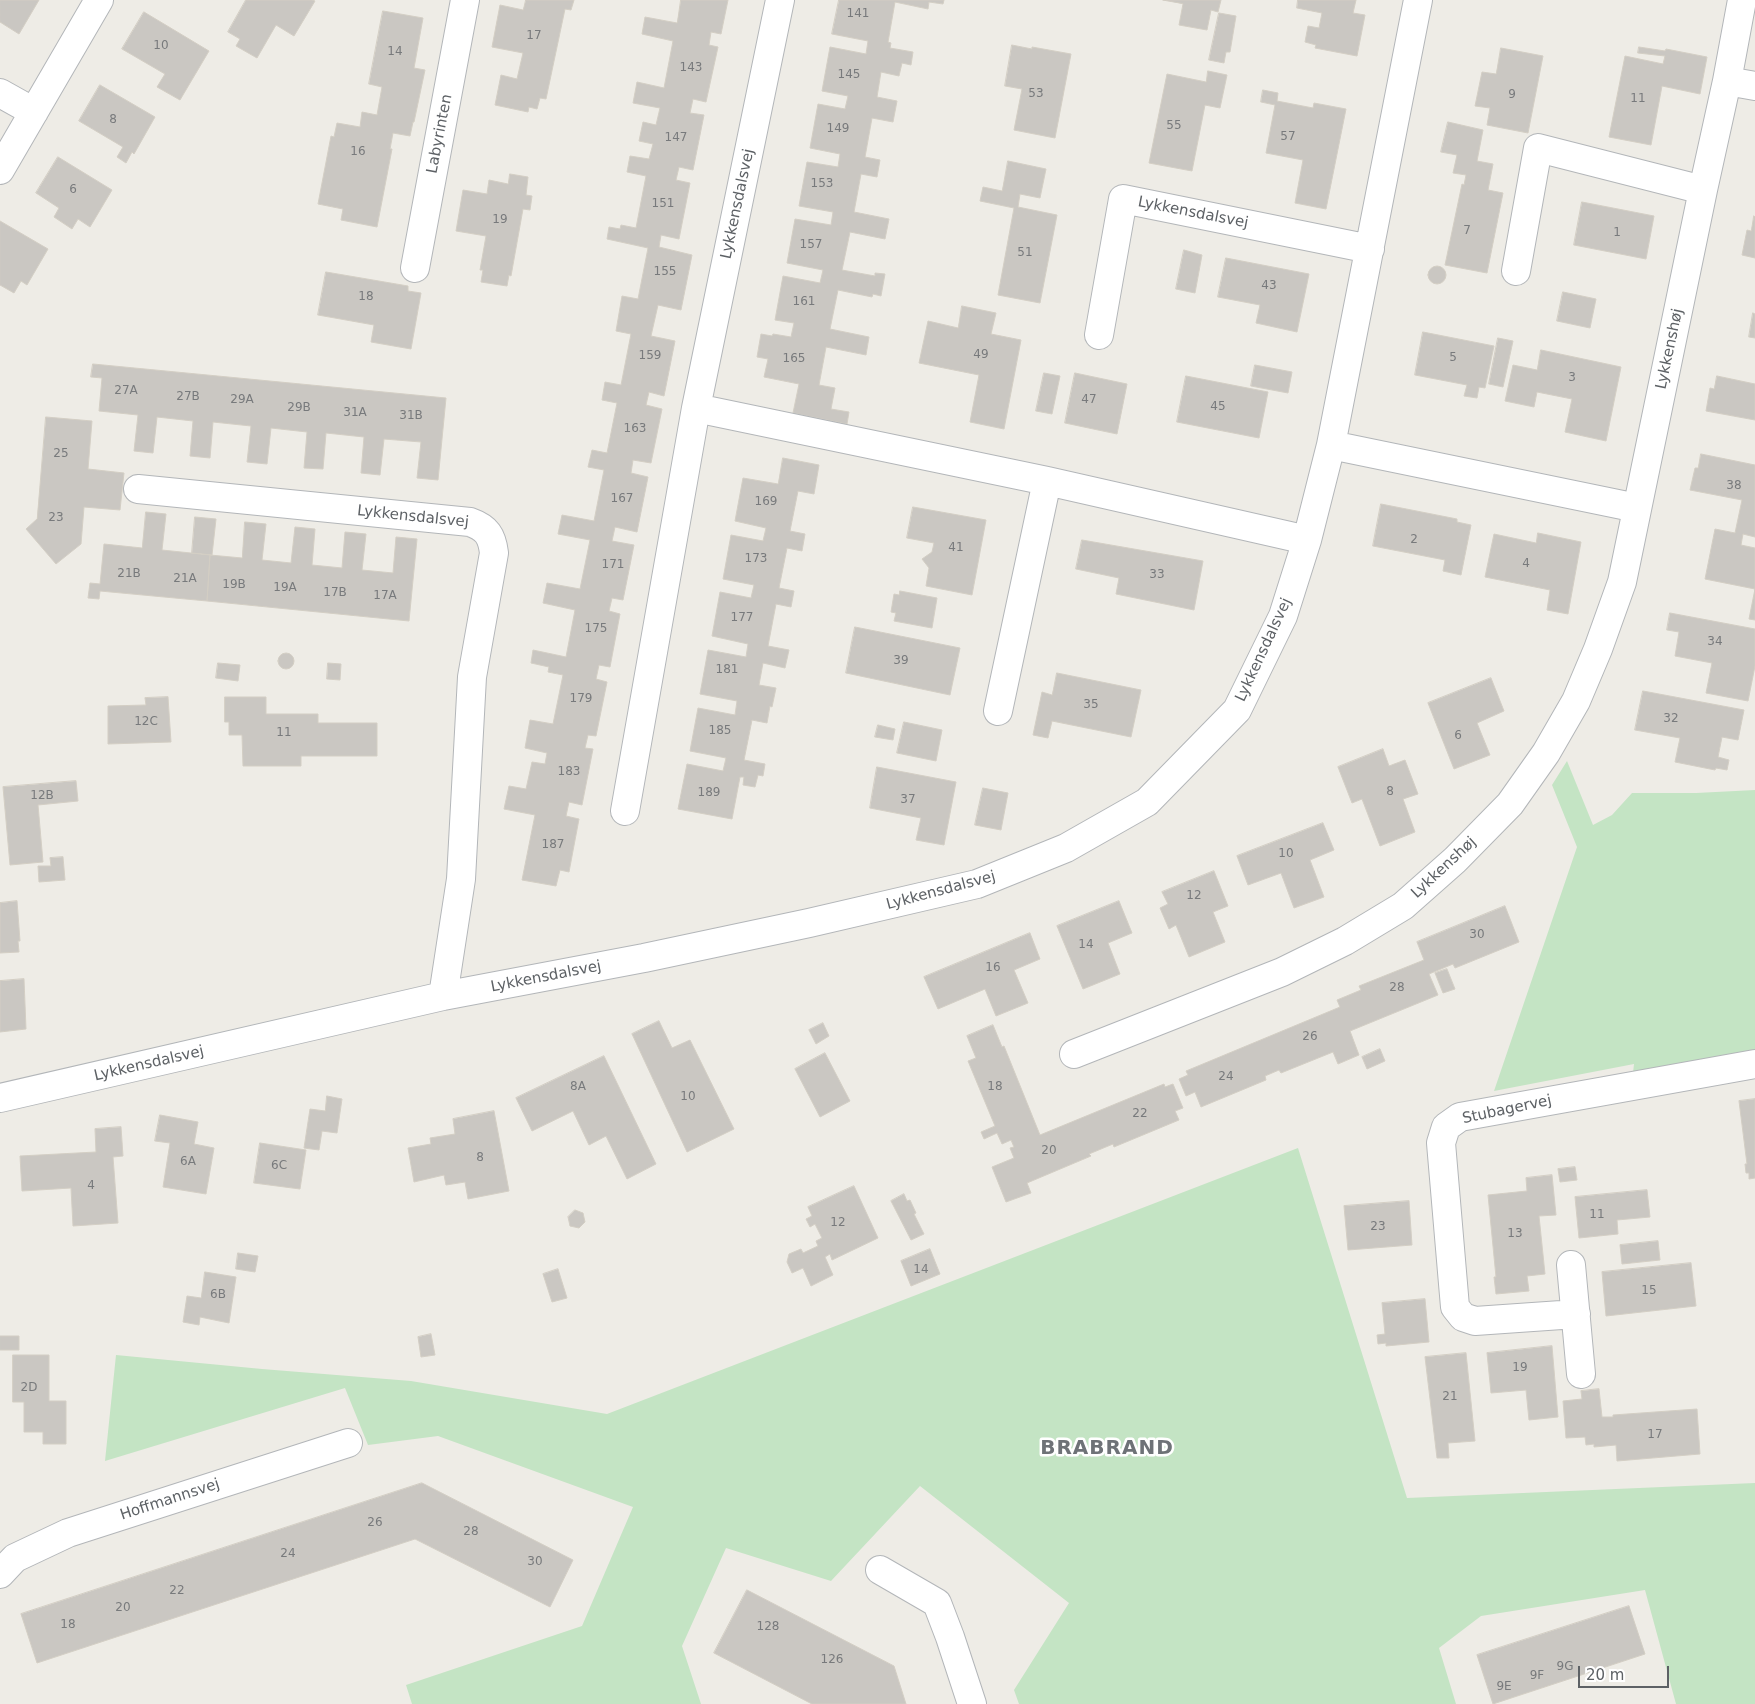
<!DOCTYPE html>
<html>
<head>
<meta charset="utf-8">
<style>
	body { margin:0 }
	#map { position:relative; width:1755px; height:1704px; overflow:hidden; background:#eeece6; font-family:"DejaVu Sans",sans-serif }
	canvas { display:block }
	.scale { position:absolute; left:1578px; top:1666px; width:91px; height:22px; box-sizing:border-box; border:2px solid #5d6165; border-top:0; padding-left:6px; font-size:15px; line-height:18px; white-space:nowrap; color:#5d6165; -webkit-text-stroke:4px #fff; paint-order:stroke }
</style>
</head>
<body>
<div id="map">
<canvas width="1755" height="1704"></canvas>
<div class="scale">20 m</div>
</div>
<script>
const g = document.querySelector('canvas').getContext('2d');
g.lineJoin = 'round';
function paint(path, color) {
  g.fillStyle = color;
  g.fill(path, 'evenodd');
}
function strokePath(path, color, width, dash) {
  g.strokeStyle = color;
  g.lineWidth = width;
  g.lineCap = dash ? 'butt' : 'round';
  g.setLineDash(dash || []);
  g.stroke(path);
}
function drawText(font, color, halo, rows, align = 'center') {
  g.font = font + ' "DejaVu Sans",sans-serif';
  g.lineWidth = 5;
  g.setLineDash([]);
  g.textBaseline = 'middle';
  g.strokeStyle = halo;
  g.fillStyle = color;
  for (const [text, x, y, turn = 0] of rows) {
    g.save();
    g.translate(x, y);
    g.rotate((+turn || 0) * Math.PI / 180);
    g.textAlign = isNaN(turn) ? turn : align;
    if (halo) g.strokeText(text, 0, 0);
    g.fillText(text, 0, 0);
    g.restore();
  }
}
const green = new Path2D(`
	M1567,761L1593,825L1612,815L1632,793H1696L1755,790V1050L1633,1073L1634,1064L1494,1091L1577,847L1552,785Z
	M1298,1148L1407,1498L1755,1483V1704H1676L1645,1590L1481,1616L1439,1648L1456,1704H1019L1014,1690L1069,1603L920,1486L831,1581L726,1548L682,1646L701,1704H412L406,1685L582,1626L633,1507L438,1436L368,1445L345,1388L105,1461L116,1355L262,1369L411,1381L607,1414Z`);
const building = new Path2D(`
	M0,0H39L19,34L0,22Z
	M246,0H312L315,1L294,36L276,25L257,58L236,46L240,39L228,32Z
	M526,0H574L571,10L565,9L546,99L540,98L537,109L529,107L528,112L495,105L501,75L517,79L523,53L492,47L500,5L523,10Z
	M681,0H728L721,34L711,32L709,45L718,47L706,102L693,99L690,113L704,115L693,170L679,167L676,180L690,183L679,239L661,235L659,247L692,255L681,310L658,305L651,336L675,341L664,396L649,392L646,405L662,409L651,463L633,460L631,473L648,477L637,532L615,527L612,541L634,545L623,600L612,598L609,611L620,614L610,667L599,665L596,679L607,682L596,736L588,735L585,748L593,749L582,805L569,802L566,816L579,819L569,872L560,870L556,886L522,880L535,815L504,809L509,786L526,789L532,762L545,764L547,753L525,748L530,720L553,724L563,675L548,672L549,667L531,663L533,650L566,657L575,610L543,603L547,583L580,589L590,540L558,534L562,515L594,521L604,470L588,467L592,450L607,453L617,403L602,400L605,382L621,385L631,334L616,331L622,296L638,299L648,248L607,239L609,227L620,229L621,225L636,228L646,176L627,172L630,156L649,159L653,144L639,141L643,122L656,125L660,108L633,103L637,82L664,88L673,41L642,34L645,17L677,23Z
	M839,0H944L943,4L929,2L928,9L895,2L888,42L891,43L890,48L913,52L911,65L902,63L899,76L881,72L877,97L897,101L893,122L872,118L865,157L880,160L877,177L861,174L854,212L889,219L885,239L850,232L842,270L875,276V273L885,274L881,296L873,294L872,297L838,290L830,329L869,337L866,355L826,347L819,385L835,388L831,409L849,412L847,424L793,413L799,384L764,377L768,359L757,357L761,334L772,336L773,334L791,337L794,323L775,320L783,276L820,283L823,270L787,263L795,219L831,225L833,212L799,206L807,162L838,167L840,154L810,148L818,104L845,109L848,96L822,91L830,47L866,54L868,41L832,34Z
	M1163,0H1221L1218,12L1211,10L1207,30L1179,25L1183,4Z
	M1298,0H1356L1353,13L1365,15L1357,56L1315,48L1316,45L1305,42L1308,26L1319,28L1322,13L1297,8Z
	M383,11L423,18L414,68L425,70L414,122H413L410,136L393,133L390,149H392L377,227L341,220L343,209L318,204L331,136L334,137L337,123L360,127L362,112L377,115L382,87L369,84Z
	M144,12L209,51L180,100L157,87L165,74L122,49Z
	M1219,13L1236,16L1230,52H1226L1224,63L1209,60Z
	M1012,45L1032,49V47L1071,54L1055,138L1014,130L1022,89L1005,86Z
	M1639,47L1665,51L1666,49L1707,57L1700,94L1662,86L1651,145L1609,137L1625,56L1663,64L1665,56L1638,53Z
	M1501,48L1543,56L1528,133L1487,125L1490,108L1475,106L1482,72L1496,74Z
	M1208,71L1227,75L1220,108L1205,105L1192,171L1149,163L1167,74L1206,82Z
	M100,85L155,117L134,154L132,152L126,163L117,157L123,147L79,121Z
	M1263,90L1278,93L1277,101L1313,108L1314,103L1346,109L1326,209L1295,203L1303,160L1266,153L1275,105L1261,102Z
	M1448,122L1483,130L1477,161L1493,164L1488,190L1503,193L1487,273L1445,265L1462,184L1464,185L1466,175L1453,173L1457,155L1441,152Z
	M58,157L112,190L90,227L78,219L72,229L54,217L59,208L36,193Z
	M1008,161L1046,169L1040,198L1020,194L1018,207L1057,215L1040,303L998,295L1014,208L980,201L983,187L1002,191Z
	M510,174L528,177L526,195L532,196L530,210L523,209L511,276L509,275L507,286L481,282L483,270H480L486,236L456,231L463,190L487,194L489,180L508,184Z
	M1582,202L1654,216L1646,259L1574,245Z
	M1754,216L1755,217V258L1742,255L1747,230L1751,231Z
	M0,221L48,249L27,285L21,281L14,293L0,285Z
	M1184,250L1202,255L1195,293L1176,289Z
	M1226,258L1309,274L1297,332L1256,323L1260,305L1218,297Z
	M1428 275a9 9 0 1 1 18 0a9 9 0 1 1-18 0Z
	M326,272L408,286V291L421,293L411,349L371,342L374,325L318,315Z
	M1563,292L1596,299L1590,328L1557,321Z
	M962,306L996,313L991,334L1021,340L1004,429L970,422L979,375L919,363L928,321L958,328Z
	M1753,313L1755,314V338L1749,337Z
	M1423,332L1494,346L1485,388L1479,387L1477,398L1464,396L1467,385L1415,375Z
	M1498,338L1513,341L1503,387L1489,384Z
	M1541,350L1621,367L1606,441L1565,432L1572,399L1537,392L1534,407L1505,401L1513,365L1537,370Z
	M93,364L446,398L438,480L417,478L421,442L384,439L380,475L361,473L364,437L326,433L323,469L304,468L307,432L271,428L267,464L247,462L251,426L213,422L210,458L190,456L193,421L157,417L153,453L134,451L138,415L99,411L102,378L91,377Z
	M1255,365L1292,372L1288,393L1251,386Z
	M1044,373L1060,376L1052,414L1036,411Z
	M1075,373L1127,384L1117,434L1065,423Z
	M1186,376L1268,392L1259,438L1177,422Z
	M1717,376L1755,384V420L1706,411L1710,388L1714,389Z
	M46,417L92,421L88,469L124,473L120,510L84,507L81,544L56,564L26,529L37,519Z
	M1701,454L1755,465V537L1743,534L1741,545L1755,548V620L1749,619L1755,589L1705,579L1715,529L1735,533L1742,500L1690,490L1695,468H1698Z
	M783,458L819,465L814,494L798,491L790,531L805,534L802,551L787,548L779,588L794,591L791,607L776,604L768,646L789,650L785,668L763,663L759,685L776,688L772,707L770,706L767,723L752,720L744,760L765,764L763,776L758,775L755,787L743,785L744,777H740L732,819L678,809L687,764L723,771L726,758L690,751L698,708L735,715L737,701L700,694L708,650L746,657L748,644L712,636L720,592L751,598L754,585L723,579L731,535L763,541L766,528L735,521L743,478L778,484Z
	M1381,504L1457,519V522L1471,525L1461,575L1443,571L1445,560L1373,546Z
	M913,507L986,520L972,595L926,586L929,568L922,559L932,552L934,543L907,538Z
	M146,512L166,514L162,550L210,555L207,601L100,591L99,599L88,598L90,583L100,584L104,544L142,548Z
	M195,517L216,519L212,555L192,553Z
	M245,522L266,524L262,560L291,563L295,527L315,529L312,565L342,568L345,532L366,534L362,570L393,573L396,537L417,539L409,621L207,601L210,555L242,558Z
	M1538,533L1581,542L1568,614L1547,610L1550,590L1485,577L1494,534L1536,543Z
	M1082,540L1203,561L1194,610L1116,594L1119,578L1076,569Z
	M900,591L937,598L932,628L894,621L896,613L891,612L894,594L899,595Z
	M1670,613L1755,629V666L1748,701L1706,693L1712,663L1675,656L1679,632L1667,630Z
	M855,627L960,648L950,695L846,673Z
	M278 661a8 8 0 1 1 16 0a8 8 0 1 1-16 0Z
	M218,663L240,665L238,681L216,678Z
	M328,663L341,664L340,680L327,679Z
	M1057,673L1141,690L1131,737L1052,721L1048,738L1033,735L1042,692L1052,695Z
	M1491,678L1504,711L1477,723L1490,755L1454,769L1428,703Z
	M1643,691L1744,710L1738,740L1722,737L1718,757L1729,760L1727,770L1716,768L1715,770L1675,762L1680,738L1635,730Z
	M168,697L171,742L108,744V706L146,705L145,698Z
	M225,697H266V714H318V723H377V756H301V766H243L242,735H229V722H225Z
	M904,722L942,730L936,761L897,753Z
	M878,725L895,729L893,740L875,737Z
	M1383,749L1389,766L1405,760L1418,794L1403,799L1415,832L1380,846L1362,799L1352,803L1338,767Z
	M877,767L956,782L944,845L916,840L921,818L870,808Z
	M76,781L78,801L38,805L43,862L10,865L3,787Z
	M983,788L1008,793L1001,830L975,825Z
	M1323,823L1334,850L1310,860L1324,897L1294,908L1281,873L1248,885L1237,856Z
	M63,857L65,880L39,882L38,866H51L50,858Z
	M1214,871L1228,906L1213,912L1225,942L1189,957L1176,925L1169,929L1160,908L1168,904L1162,892Z
	M17,901L20,941H18L19,952L0,953V903Z
	M1119,901L1132,933L1108,943L1120,974L1083,989L1057,926Z
	M1505,906L1519,942L1455,968L1453,964L1429,974L1438,995L1350,1031L1359,1055L1338,1064L1333,1052L1281,1073L1279,1070L1265,1076L1266,1080L1201,1107L1195,1092L1186,1096L1179,1079L1188,1075L1186,1071L1340,1007L1337,1000L1361,990L1359,986L1424,960L1417,942Z
	M1030,933L1040,959L1014,970L1028,1003L996,1016L985,989L938,1009L924,977Z
	M1447,969L1455,989L1443,993L1435,973Z
	M24,979L26,1029L0,1032V981Z
	M659,1021L672,1048L690,1040L734,1129L687,1152L632,1034Z
	M823,1023L829,1036L816,1044L809,1030Z
	M993,1025L1002,1047L1004,1046L1040,1135L1164,1084L1165,1087L1173,1084L1183,1108L1175,1111L1179,1120L1114,1147L1113,1144L1089,1154L1091,1156L1027,1183L1031,1193L1006,1202L992,1167L1014,1158L1010,1148L1014,1147L1011,1140L1002,1144L997,1133L984,1139L981,1132L995,1126L968,1061L976,1058L967,1036Z
	M1380,1049L1385,1061L1367,1069L1362,1057Z
	M825,1053L850,1101L820,1117L795,1069Z
	M604,1056L656,1164L627,1179L606,1136L589,1145L573,1111L532,1131L516,1098Z
	M327,1096L342,1099L337,1133L322,1131L319,1150L304,1148L310,1109L325,1111Z
	M1755,1099V1178L1749,1179V1173H1746L1745,1164H1747L1739,1101Z
	M494,1111L509,1191L468,1199L465,1182L446,1185L444,1175L414,1182L408,1148L431,1144L430,1138L455,1134L453,1119Z
	M160,1115L198,1122L194,1144L214,1148L206,1194L163,1187L170,1143L155,1141Z
	M121,1127L123,1156L113,1157L118,1223L73,1226L71,1188L22,1191L20,1156L96,1152L95,1129Z
	M260,1143L306,1150L300,1189L254,1183Z
	M1575,1167L1577,1180L1560,1182L1558,1169Z
	M1552,1175L1556,1215L1539,1216L1545,1274L1527,1276L1529,1291L1496,1294L1494,1277H1496L1488,1195L1527,1191L1526,1178Z
	M854,1186L878,1238L832,1260L830,1254L825,1257L833,1275L811,1286L803,1268L792,1273L787,1262L789,1254L801,1249L803,1253L818,1246L816,1241L822,1238L815,1224L810,1227L806,1219L812,1216L808,1207Z
	M1647,1190L1650,1217L1617,1220L1618,1234L1579,1238L1575,1197Z
	M904,1194L907,1201L910,1200L916,1213L914,1214L924,1234L911,1240L891,1201Z
	M1409,1201L1412,1245L1348,1250L1344,1206Z
	M575,1210L583,1213L585,1222L579,1228L570,1226L568,1217Z
	M1658,1241L1660,1260L1622,1264L1620,1245Z
	M930,1249L940,1274L911,1286L901,1261Z
	M238,1253L258,1256L255,1272L236,1269Z
	M1691,1263L1696,1306L1606,1316L1602,1272Z
	M558,1269L567,1298L552,1302L543,1274Z
	M205,1272L236,1277L229,1323L200,1317L199,1325L183,1322L187,1296L201,1298Z
	M1425,1299L1429,1342L1386,1346V1343L1378,1344L1377,1335L1385,1334L1382,1303Z
	M431,1334L435,1355L421,1357L418,1337Z
	M0,1336H19V1350H0Z
	M1552,1346L1558,1417L1529,1420L1526,1390L1491,1393L1487,1353Z
	M1466,1353L1475,1441L1448,1443L1449,1458H1437L1425,1357Z
	M13,1355H49V1401H66V1444H43V1432H24V1402H13Z
	M1599,1389L1602,1417H1613V1415L1697,1409L1700,1454L1617,1461L1616,1445L1594,1447V1444L1586,1445L1585,1437L1566,1438L1563,1401L1582,1399L1581,1391Z
	M422,1483L573,1560L550,1607L415,1539L37,1663L21,1614Z
	M747,1590L894,1666L906,1704H812L714,1653Z
	M1629,1606L1645,1654L1493,1704L1477,1655Z`);
const minor = new Path2D(`
	M1727,81L1742,0
	M0,93L34,112
	M0,170L99,0
	M415,268L465,0
	M1516,271L1538,148L1703,190
	M1099,335L1123,199L1370,249
	M696,408L1047,481L1307,540
	M1331,445L1637,508
	M138,489L470,522C487,528 492,536 494,553L472,677L461,879L443,996
	M998,711L1047,481
	M625,811L696,408L780,0
	M1074,1054L1282,972L1345,941L1403,906L1455,860L1510,804L1546,753L1576,701L1598,649L1622,582L1703,190L1727,81L1755,86
	M0,1098L443,996L644,958L809,923L977,884L1066,848L1147,802L1237,710L1283,616L1307,540L1331,445L1418,0
	M1571,1265L1581,1374
	M1576,1314L1475,1321L1463,1317L1455,1307L1441,1143L1446,1127L1460,1117L1755,1064
	M880,1570L937,1603L950,1637L972,1704
	M0,1574L15,1558L68,1533L348,1443`);
const numberNames = [
	["141",858,14],
	["17",534,36],
	["10",161,46],
	["14",395,52],
	["143",691,68],
	["145",849,75],
	["53",1036,94],
	["9",1512,95],
	["11",1638,99],
	["8",113,120],
	["55",1174,126],
	["149",838,129],
	["57",1288,137],
	["147",676,138],
	["16",358,152],
	["153",822,184],
	["6",73,190],
	["151",663,204],
	["19",500,220],
	["7",1467,231],
	["1",1617,233],
	["157",811,245],
	["51",1025,253],
	["155",665,272],
	["43",1269,286],
	["18",366,297],
	["161",804,302],
	["49",981,355],
	["159",650,356],
	["5",1453,358],
	["165",794,359],
	["3",1572,378],
	["27A",126,391],
	["27B",188,397],
	["29A",242,400],
	["47",1089,400],
	["45",1218,407],
	["29B",299,408],
	["31A",355,413],
	["31B",411,416],
	["163",635,429],
	["25",61,454],
	["38",1734,486],
	["167",622,499],
	["169",766,502],
	["23",56,518],
	["2",1414,540],
	["41",956,548],
	["173",756,559],
	["4",1526,564],
	["171",613,565],
	["21B",129,574],
	["33",1157,575],
	["21A",185,579],
	["19B",234,585],
	["19A",285,588],
	["17B",335,593],
	["17A",385,596],
	["177",742,618],
	["175",596,629],
	["34",1715,642],
	["39",901,661],
	["181",727,670],
	["179",581,699],
	["35",1091,705],
	["32",1671,719],
	["12C",146,722],
	["185",720,731],
	["11",284,733],
	["6",1458,736],
	["183",569,772],
	["8",1390,792],
	["189",709,793],
	["12B",42,796],
	["37",908,800],
	["187",553,845],
	["10",1286,854],
	["12",1194,896],
	["30",1477,935],
	["14",1086,945],
	["16",993,968],
	["28",1397,988],
	["26",1310,1037],
	["24",1226,1077],
	["8A",578,1087],
	["18",995,1087],
	["10",688,1097],
	["22",1140,1114],
	["20",1049,1151],
	["8",480,1158],
	["6A",188,1162],
	["6C",279,1166],
	["4",91,1186],
	["11",1597,1215],
	["12",838,1223],
	["23",1378,1227],
	["13",1515,1234],
	["14",921,1270],
	["15",1649,1291],
	["6B",218,1295],
	["19",1520,1368],
	["2D",29,1388],
	["21",1450,1397],
	["17",1655,1435],
	["26",375,1523],
	["28",471,1532],
	["24",288,1554],
	["30",535,1562],
	["22",177,1591],
	["20",123,1608],
	["18",68,1625],
	["128",768,1627],
	["126",832,1660],
	["9G",1565,1667],
	["9F",1537,1676],
	["9E",1504,1687]
];
const streetNames = [
	["Labyrinten",440,134,-79],
	["Lykkensdalsvej",738,204,-78],
	["Lykkensdalsvej",1193,213,11],
	["Lykkenshøj",1670,349,-78],
	["Lykkensdalsvej",413,517,6],
	["Lykkensdalsvej",1264,650,-65],
	["Lykkenshøj",1444,868,-43],
	["Lykkensdalsvej",941,891,-15],
	["Lykkensdalsvej",546,977,-11],
	["Lykkensdalsvej",149,1064,-13],
	["Stubagervej",1507,1110,-12],
	["Hoffmannsvej",170,1500,-18]
];
const districtNames = [
	["BRABRAND",1107,1449]
];
paint(green, '#c4e4c4');
paint(building, '#cac7c2');
strokePath(building, '#d3cec4', 1);
strokePath(minor, '#b3b6b9', 30);
strokePath(minor, '#fff', 28);
drawText('12px', '#787a7c', null, numberNames);
drawText('15px', '#5d6165', '#fff', streetNames);
g.letterSpacing = '1px';
drawText('bold 20px', '#6e7277', '#fff', districtNames);
g.letterSpacing = '0px';
</script>
</body>
</html>
